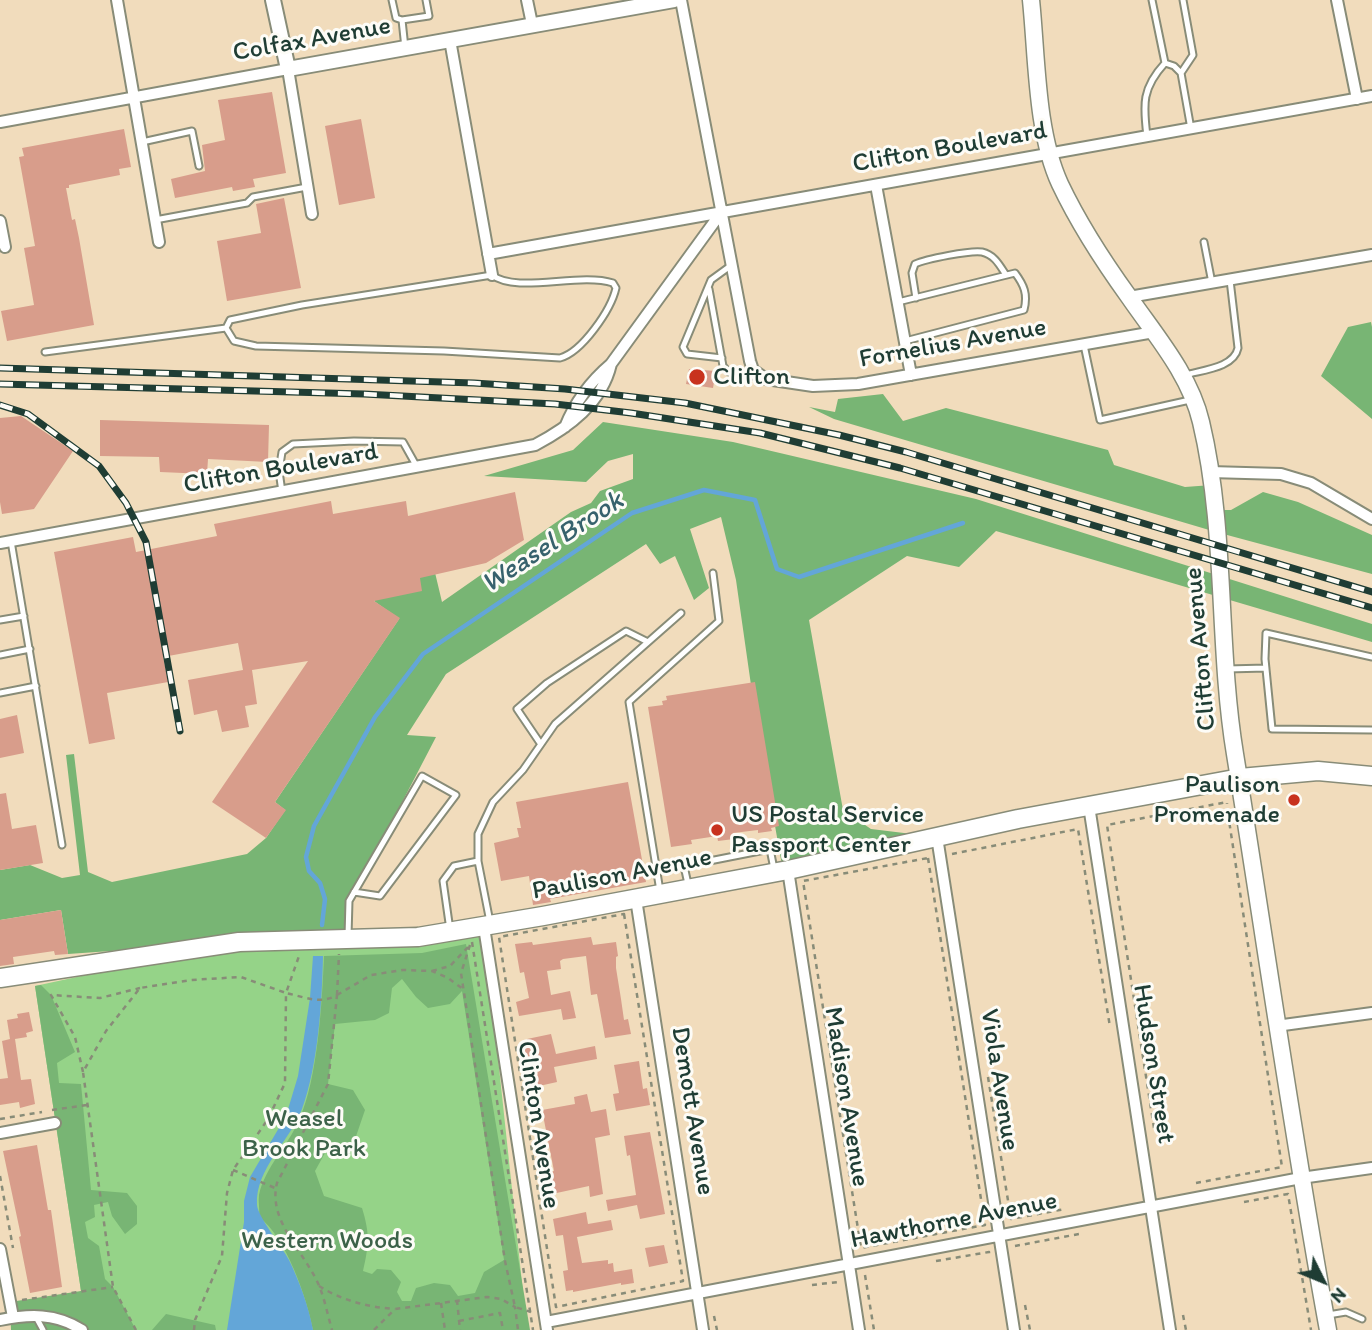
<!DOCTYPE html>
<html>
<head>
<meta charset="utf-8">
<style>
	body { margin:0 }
	#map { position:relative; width:1372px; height:1330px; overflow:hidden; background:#f1dcbc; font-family:Itim,sans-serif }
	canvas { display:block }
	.north { position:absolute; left:1288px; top:1246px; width:70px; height:70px; -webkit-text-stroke:5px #fdfcf7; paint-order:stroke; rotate:133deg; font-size:19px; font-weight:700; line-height:28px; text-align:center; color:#1f3d34 }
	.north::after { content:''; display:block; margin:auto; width:24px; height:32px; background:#1f3d34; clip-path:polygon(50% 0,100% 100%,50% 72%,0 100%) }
</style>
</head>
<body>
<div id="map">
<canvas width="1372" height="1330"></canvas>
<div class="north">N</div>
</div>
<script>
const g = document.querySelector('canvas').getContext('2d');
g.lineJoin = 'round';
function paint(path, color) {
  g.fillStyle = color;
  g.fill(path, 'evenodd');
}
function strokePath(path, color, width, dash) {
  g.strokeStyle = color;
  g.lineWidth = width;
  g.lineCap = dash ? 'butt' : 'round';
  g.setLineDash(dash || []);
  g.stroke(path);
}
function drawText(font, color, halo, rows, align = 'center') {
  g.font = font + ' Itim,sans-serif';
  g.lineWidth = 6;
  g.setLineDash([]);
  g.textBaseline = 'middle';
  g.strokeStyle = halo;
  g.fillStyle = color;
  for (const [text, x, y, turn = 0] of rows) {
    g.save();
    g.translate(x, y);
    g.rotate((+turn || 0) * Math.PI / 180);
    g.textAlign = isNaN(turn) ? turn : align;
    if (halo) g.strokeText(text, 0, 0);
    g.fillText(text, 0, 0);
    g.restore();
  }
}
const green = new Path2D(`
	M484,927L523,1292L529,1330H11L81,1291L35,986L239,942Z`);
const forest = new Path2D(`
	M1371,322L1372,327V419L1321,376L1348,327Z
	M883,394L903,421L946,408L1108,450L1114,465L1185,487L1212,485L1214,510H1231L1263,492L1298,502L1372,535V574L1216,532L834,419L809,407L835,412L838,399Z
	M603,422L733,442L976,499L1372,624V642L996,531L959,567L907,556L809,620L843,810L871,829L937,837L783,871L755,713L736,580L721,517L690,529L709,588L694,600L675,556L660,564L646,544L446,674L407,735L436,737L347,908L344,939L239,942L68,954L61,910L0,920V870L30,865L62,878L80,875L66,755L74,754L88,872L112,882L247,854L266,838L285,810L275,802L399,619L374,601L417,564L432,560L442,602L571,512L591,503L600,491L633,479V454L608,461L586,482L484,476L573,450Z
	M466,944L530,1330H313C307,1298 286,1237 259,1217C260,1210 258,1202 259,1195C265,1167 288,1146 299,1120C318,1078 322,1002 324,956L422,953ZM402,979L416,997L428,1008L450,1004L462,991L504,1260L484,1272L475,1293L458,1296L450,1285L434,1283L416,1288L411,1301H402L397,1292L401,1282L391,1270L377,1269L372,1274L363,1271C369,1245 370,1234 362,1208L324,1196L315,1171L325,1153L352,1148L365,1110L353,1090L328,1084L335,1024L375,1020L389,1013L392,988Z
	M41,985L51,995L75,1052L57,1063L59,1083L81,1084L91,1190L127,1193L137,1206V1224L125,1234L112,1216L108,1202L94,1205L95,1217L85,1222L88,1238L99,1246L105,1279L113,1287L136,1330H11L10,1302L81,1291L35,986Z
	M166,1314L215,1325L216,1330H152Z`);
const water = new Path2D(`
	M313,956H323C322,1003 318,1065 302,1109C290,1141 255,1169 257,1205C258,1217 281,1245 289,1260C300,1283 308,1305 313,1330H227L244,1222V1201L250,1177L286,1116L298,1076L310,998Z`);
const stream = new Path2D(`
	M322,925L325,899L320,883L309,871L306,857L314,826L375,717L423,654L632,513L704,490L755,500L777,569L799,577L963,523`);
const building = new Path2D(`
	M272,92L286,173L253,179L255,187L233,191L232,187L175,198L171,179L205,171L202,145L225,140L218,100Z
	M361,119L375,198L339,205L325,126Z
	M124,129L131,167L119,169L120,175L69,185V188H66L72,220L75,219L79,238L94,325L7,341L1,311L34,305L24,248L35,246L19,157L24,156L22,148Z
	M284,198L301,288L227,301L217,241L261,233L256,204Z
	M689,369L716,371L713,388L686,384Z
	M21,416L73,451L34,509L2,514L0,502V418Z
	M100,420L269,425L268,462L208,459L207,474L160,472L159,457L100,456Z
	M515,492L524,540L486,563L420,578L422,591L374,601L400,618L275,802L286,810L266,838L212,802L308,661L252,670L257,704L245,706L249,727L222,732L217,710L194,715L188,680L243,670L238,643L163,657L168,682L107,693L115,739L89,744L54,552L133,537L136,552L217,536L214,524L331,501L333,514L406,501L408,516Z
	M755,682L779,826L771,828L772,831L758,833V830L733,833L734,839L718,841L717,836L691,840L692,844L671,847L648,707L663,705L662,701L667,700L666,696Z
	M17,715L24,753L0,758V719Z
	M628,782L646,882L550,899L551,902L533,905L529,876L501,881L494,843L519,837L517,828H521L516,802Z
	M6,793L12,829L36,825L43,863L0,870V794Z
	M61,910L68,954L55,955L54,951L13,957L14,964L0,966V920Z
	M591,937L593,945L616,942L618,956L616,957V968L621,999L624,1020L628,1019L631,1034L605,1038L597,994L591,995L586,956L563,959L560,961L561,969L547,971L551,995L570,991L576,1018L563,1020L561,1009L519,1016L516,1002L529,998L524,972L520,973L515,944L532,942L533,945Z
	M29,1012L33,1031L26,1033L27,1037L15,1039L21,1080L31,1079L35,1104L20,1108L19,1102L0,1105V1079L8,1078L2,1041L10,1039L7,1020L18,1018L17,1014Z
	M551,1034L556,1054L595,1046L597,1059L554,1067L557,1082L530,1088L521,1043L527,1042V1039Z
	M639,1061L643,1089L647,1088L650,1105L616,1111L613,1094L619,1093L614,1065Z
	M587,1094L591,1112L606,1109L610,1135L595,1138L603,1194L590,1197L589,1186L552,1194L551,1189L547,1190L545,1178L549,1177L548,1172L554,1171L542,1110L575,1104L574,1097Z
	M650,1132L665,1214L640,1219L637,1205L608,1211L606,1200L636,1195L630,1155L627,1156L624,1136Z
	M37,1145L48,1210H51L62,1287L30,1293L19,1237L21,1236L3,1151Z
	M586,1212L588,1224L611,1220L613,1230L577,1237L582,1263L608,1260V1264L613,1263L614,1272L632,1269L634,1283L621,1285V1283L573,1292V1290L566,1291L563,1271L568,1270L563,1235L556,1236L553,1219Z
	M664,1245L668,1263L649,1267L645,1248Z`);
const path = new Path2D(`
	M952,854L1078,829L1110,1027
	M928,858L985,1225L861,1248L803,881Z
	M624,914L683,1281L556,1307L499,937Z
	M472,942L533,1330
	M470,945L461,973L505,1261L515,1307L531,1312
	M432,971L450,966L468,947
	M337,995L371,975L403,970L432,971L448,978L463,989
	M337,995L339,954
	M83,1072L75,1037L51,995L100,998L140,988
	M988,1077L1011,1219L1065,1209
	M52,1110L87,1105
	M0,1119L42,1112
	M1154,1128L1107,825L1227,802V804
	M233,1170L275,1188
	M0,1176L13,1248
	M1196,1183L1282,1167L1228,814
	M1244,1202L1288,1194L1311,1330
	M1015,1246L1079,1234
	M936,1261L989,1252V1254
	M865,1275L874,1330
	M812,1285L838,1282
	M319,1286C343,1301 368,1307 395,1309
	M22,1300L113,1287
	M457,1300L460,1330
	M441,1303L445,1330
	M1025,1305L1030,1330
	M1183,1315L1186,1330
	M714,1316L717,1330
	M459,1321L500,1313L503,1330
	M136,1330L113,1287L83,1072L106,1031L140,988L191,980L241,977L286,993L299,956
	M194,1330L195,1320L222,1256L227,1193L233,1170L268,1119L285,1083L286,993C305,997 320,1005 337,995L328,1084L277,1183C267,1222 307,1254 320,1288C325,1301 328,1316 332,1330
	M374,1330L395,1309L487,1297L501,1299L515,1307L518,1330`);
const service = new Path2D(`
	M392,0L396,18L402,20
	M1152,0L1165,63
	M405,48L402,20L429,16L426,0
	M1165,63L1174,66L1181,73L1191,129
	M1181,73L1193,55L1183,0
	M1147,136C1143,104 1142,88 1165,63
	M142,142L192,131L199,166
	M155,220L247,203L253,197L307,187
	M1204,242L1212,283
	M492,275C517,294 579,272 613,283L616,288C611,310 582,352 560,358L444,351L256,346L234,341L226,328L230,320L302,305Z
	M709,289L723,366C732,378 744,377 757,376
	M916,298L912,273L915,264C926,259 971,250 982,252C995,255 1000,266 1006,275
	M898,302L1015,273C1024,285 1028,294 1024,310L905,341
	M1084,345L1100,420L1190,400
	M45,352L226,328
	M722,358L687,354L683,347L711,280L733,264
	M1185,375C1202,370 1234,368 1238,348L1230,280
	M282,492L279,471L282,452L293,444L354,441L403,442L417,467
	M11,541L62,845
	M0,620L24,616
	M0,655L30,649
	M1372,657L1266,633L1265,659L1272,729L1372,730
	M1227,669L1266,668
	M0,693L36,686
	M540,743L517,709L547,683L626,631L648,642
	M478,861V834L493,802L523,770L555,724L681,613
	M688,884L684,866L770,849L774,869
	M660,891L629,702L719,621L713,573
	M450,930L443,881L454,866L478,861L490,922
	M348,936L349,901L422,776L456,795L380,896L354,892
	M1328,1315L1346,1312L1362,1319
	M36,1317L43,1330`);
const minor = new Path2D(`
	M117,0L159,242
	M527,0L532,24
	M681,0L750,361L753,370L766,379L813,386L858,384L1154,332
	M1337,0L1357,99
	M450,40L492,275
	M0,122L288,69L312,214
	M876,185L911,375
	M0,221L5,247
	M488,254L1372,96
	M1129,297L1372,255
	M565,427C575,402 591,381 611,364L723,210
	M1210,472L1281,474L1311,483L1372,519
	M0,543L535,445C569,427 602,403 611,364
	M1089,806L1170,1330
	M937,837L1014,1330
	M788,870L859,1330
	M636,899L703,1330
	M484,927L547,1330
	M1276,1026L1372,1013
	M0,1133L55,1123
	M0,1249L13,1317
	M0,1320C29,1314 56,1313 82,1330
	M546,1322L1301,1178L1372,1168`);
const tertiary = new Path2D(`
	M273,0L288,69L674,0`);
const secondary = new Path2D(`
	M1031,0C1037,58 1036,132 1060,184C1079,224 1103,261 1129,297C1156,336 1190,375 1201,422C1227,531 1217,645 1235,754C1266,946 1293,1139 1328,1330`);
const primary = new Path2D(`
	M0,978L239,942L418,937L543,916L788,870L1018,819L1240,778L1318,771L1372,776`);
const rail = new Path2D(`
	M0,368L474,383L565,389L685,403L839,435L906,452L1372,592
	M0,384L364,394L555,404L631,413L760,433L900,468L1372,608
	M0,405L28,414L99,466L126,503L146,542L180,731`);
const markers = [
	[697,377,9,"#c8321e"],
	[1294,800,7,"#c8321e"],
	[717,830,7,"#c8321e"]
];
const streetNames = [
	["Colfax Avenue",312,40,-10],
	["Clifton Boulevard",950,148,-10],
	["Fornelius Avenue",953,344,-10],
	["Clifton Boulevard",281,469,-10],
	["Clifton Avenue",1201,649,-95],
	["Paulison Avenue",622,875,-11],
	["Hudson Street",1153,1064,81],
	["Viola Avenue",999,1080,81],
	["Madison Avenue",846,1097,81],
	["Demott Avenue",692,1111,81],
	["Clinton Avenue",538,1125,81],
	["Hawthorne Avenue",954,1221,-11]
];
const poiNames = [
	["Clifton",713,377],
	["Paulison",1280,785,"right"],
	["Promenade",1280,815,"right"],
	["US Postal Service",731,815],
	["Passport Center",731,845]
];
const parkNames = [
	["Weasel",304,1119],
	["Brook Park",304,1149],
	["Western Woods",327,1241]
];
const waterNames = [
	["Weasel Brook",553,543,-33]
];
paint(green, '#95d388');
paint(forest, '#78b574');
paint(water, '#63a6d8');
strokePath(stream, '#63a6d8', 4.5);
paint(building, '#d89d8b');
strokePath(service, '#888c78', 9);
strokePath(minor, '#888c78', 14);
strokePath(tertiary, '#888c78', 18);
strokePath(secondary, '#888c78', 19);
strokePath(primary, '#888c78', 21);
strokePath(path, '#888c78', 2.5, [5, 5]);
strokePath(service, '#fff', 5);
strokePath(minor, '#fff', 10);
strokePath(tertiary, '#fff', 14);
strokePath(secondary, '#fff', 16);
strokePath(primary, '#fff', 18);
strokePath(rail, '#1f3d34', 7);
strokePath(rail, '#fdfcf7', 4.5, [13]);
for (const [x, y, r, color] of markers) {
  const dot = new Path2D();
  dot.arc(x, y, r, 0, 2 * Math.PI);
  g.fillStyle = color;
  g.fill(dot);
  strokePath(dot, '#fdfcf7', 2.5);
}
drawText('26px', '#1f3d34', '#fdfcf7', streetNames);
drawText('26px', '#1f3d34', '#fdfcf7', poiNames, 'left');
drawText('26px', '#3c6249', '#fdfcf7', parkNames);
drawText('italic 28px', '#37626d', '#fdfcf7', waterNames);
</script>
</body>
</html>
